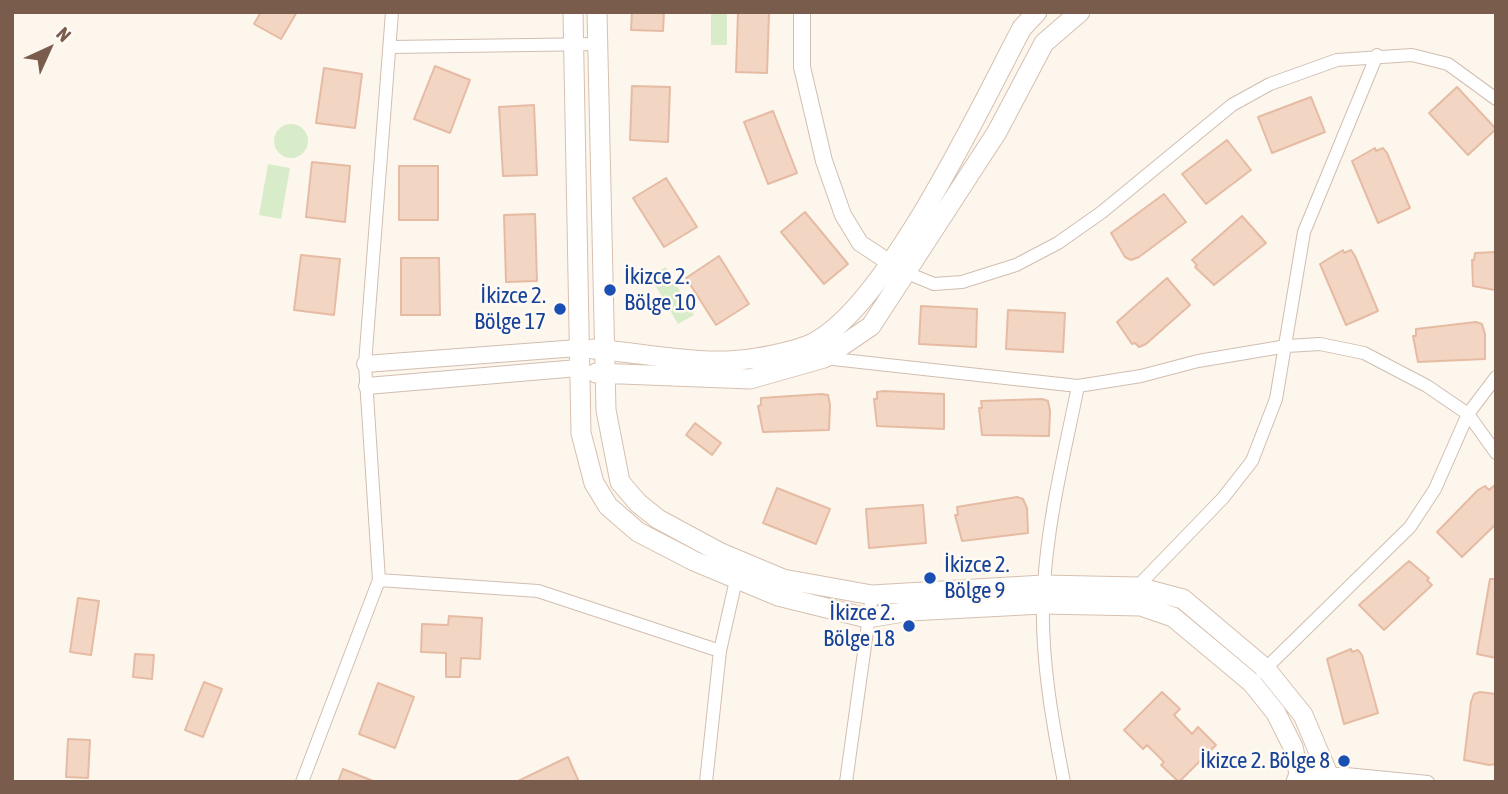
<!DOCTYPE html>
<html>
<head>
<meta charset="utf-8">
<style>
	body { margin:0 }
	#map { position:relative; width:1508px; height:794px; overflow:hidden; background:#fdf6ec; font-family:"Asap Condensed",sans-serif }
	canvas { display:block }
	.frame { position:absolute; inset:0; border:14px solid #7a5c4d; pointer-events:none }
	.north { position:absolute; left:14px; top:14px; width:70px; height:70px; -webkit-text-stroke:5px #fffaf3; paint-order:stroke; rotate:45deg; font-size:19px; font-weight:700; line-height:28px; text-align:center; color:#7a5c4d }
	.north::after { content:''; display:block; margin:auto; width:24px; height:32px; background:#7a5c4d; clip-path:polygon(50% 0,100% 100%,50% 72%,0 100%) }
</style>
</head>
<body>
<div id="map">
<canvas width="1508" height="794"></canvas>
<div class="frame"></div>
<div class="north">N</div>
</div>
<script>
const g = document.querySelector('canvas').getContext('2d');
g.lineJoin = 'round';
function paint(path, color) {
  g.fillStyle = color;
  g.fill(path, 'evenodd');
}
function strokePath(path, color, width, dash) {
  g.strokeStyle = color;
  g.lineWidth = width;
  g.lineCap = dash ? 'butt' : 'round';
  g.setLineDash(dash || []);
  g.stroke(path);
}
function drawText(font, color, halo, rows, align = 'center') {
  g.font = font + ' "Asap Condensed",sans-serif';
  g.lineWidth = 5;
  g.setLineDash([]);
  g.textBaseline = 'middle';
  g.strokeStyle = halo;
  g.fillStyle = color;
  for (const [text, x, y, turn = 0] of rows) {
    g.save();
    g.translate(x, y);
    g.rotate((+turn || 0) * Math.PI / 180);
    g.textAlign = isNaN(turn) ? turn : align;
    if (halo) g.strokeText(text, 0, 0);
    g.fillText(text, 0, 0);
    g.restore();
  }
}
const green = new Path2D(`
	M711,14H727V45H711Z
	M274 141a17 17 0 1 1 34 0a17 17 0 1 1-34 0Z
	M268,164L290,168L281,219L259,215Z
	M666,267L694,315L678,324L650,276Z`);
const building = new Path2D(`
	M261,12H297L281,39L254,24Z
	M632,12H664L663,31L631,30Z
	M738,12H769L767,73L736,72Z
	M435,66L470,80L450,133L414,119Z
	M324,68L362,74L355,128L316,123Z
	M632,86L670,87L668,142L630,140Z
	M1457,87L1496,129L1468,155L1429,113Z
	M1311,97L1325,132L1272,153L1258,117Z
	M534,105L537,175L503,176L499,107Z
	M773,111L797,173L768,184L744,122Z
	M1227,140L1251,170L1206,204L1182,174Z
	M1375,148L1376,151L1383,148L1387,153L1410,208L1378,223L1352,161Z
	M312,162L350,166L345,222L306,217Z
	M399,166H438V220H399Z
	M666,178L697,227L664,247L633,198Z
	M1164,194L1186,222L1139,257L1131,260L1125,257L1111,233Z
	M805,212L848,264L824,284L781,232Z
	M535,214L537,281L506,282L504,215Z
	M1242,216L1266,243L1214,285L1195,267L1197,265L1192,260Z
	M1343,250L1344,253L1351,250L1355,256L1378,311L1346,325L1320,264Z
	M1496,252L1495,290L1473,286L1472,260H1474L1475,253Z
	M301,255L340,259L334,315L294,310Z
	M719,256L749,304L716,325L686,278Z
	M401,258H439L440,315H401Z
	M1167,278L1190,305L1146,344L1139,347L1135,343L1132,344L1117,322Z
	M921,306L977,309L976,347L919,344Z
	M1008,310L1065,313L1063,352L1006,349Z
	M1476,322L1482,324L1485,334V359L1418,362L1413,336H1416V329Z
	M884,391L944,394V429L877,426L874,399H877V392Z
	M822,394L828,395L830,405L829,430L763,432L758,406L761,405V398Z
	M1042,399L1048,401L1050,411L1049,436L982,435L979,408H982L981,401Z
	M695,423L721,443L712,455L686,435Z
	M1496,484V524L1462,557L1437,532L1478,490L1485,486L1489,490Z
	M777,488L830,509L816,544L763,523Z
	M1017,497L1023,499L1027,508L1028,533L962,541L955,515H958L957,507Z
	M923,505L926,543L869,548L866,509Z
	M1409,561L1429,578L1427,580L1432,585L1384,630L1359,605Z
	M1490,579H1496V658L1477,654Z
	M78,598L99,601L91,655L70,652Z
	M449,616L482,618L480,659L461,658L460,677H446V653L421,652L422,624L448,625Z
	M1351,649L1352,652L1358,650L1362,655L1378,713L1344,724L1327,659Z
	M135,654L154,655L152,679L133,677Z
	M204,682L222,689L203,737L185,730Z
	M378,683L414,697L395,748L359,734Z
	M1162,692L1180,709L1174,715L1192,734L1198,727L1216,745L1179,782L1161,765L1164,762L1147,745L1143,749L1124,730Z
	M1480,692L1496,694V764L1489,765L1464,760L1471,702L1474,694Z
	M68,739L90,740L88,778L66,777Z
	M568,757L579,782H516Z
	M343,769L373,781L372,782H338Z`);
const minor = new Path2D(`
	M391,47L598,44
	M907,273L934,284L962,282L1016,265L1058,243L1102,212L1232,105L1270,84L1337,60L1412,55L1448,64L1496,99
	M824,358L1078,386L1141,376L1198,361L1287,346L1320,344L1364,353L1427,386L1468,414L1496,453
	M379,580L538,591L720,651
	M1137,587L1223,498L1252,461L1276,399L1304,232L1377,55
	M1262,672L1410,527L1435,489L1468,414L1496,377
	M1299,774H1346L1428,782
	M302,782L379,580L365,364L392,12
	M706,782L720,651L736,580
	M846,782L872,595
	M1064,782C1052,721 1039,647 1044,585C1048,518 1065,451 1078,386`);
const tertiary = new Path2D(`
	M802,12V67L824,161L843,215L860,243L899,269
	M365,364L578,348
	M367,386L578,368`);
const secondary = new Path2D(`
	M573,12L581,433L594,483L608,506L638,532L694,561L778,596L867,618L910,611L1043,604L1141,606L1173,617L1252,683L1276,713L1293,747L1299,774L1296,782
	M597,12L606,410L620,482L638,503L658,519L721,553L783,579L872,595L1044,585L1137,587L1183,599L1266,669L1303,715L1328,774L1323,782
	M593,349C647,353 702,367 756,358C774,355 796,351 813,343C888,305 981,105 1022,28L1037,12
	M596,373L750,379L824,358L871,326L997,132L1044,43L1080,12`);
const markers = [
	[610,290,7,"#1a4fb4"],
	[560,309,7,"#1a4fb4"],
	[930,578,7,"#1a4fb4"],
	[909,626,7,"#1a4fb4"],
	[1344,761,7,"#1a4fb4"]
];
const transitNames = [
	["İkizce 2.",624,277,"left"],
	["Bölge 10",624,303,"left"],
	["İkizce 2.",546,296],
	["Bölge 17",546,322],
	["İkizce 2.",944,565,"left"],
	["Bölge 9",944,591,"left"],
	["İkizce 2.",895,613],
	["Bölge 18",895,639],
	["İkizce 2. Bölge 8",1330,761]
];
paint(green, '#d8ecc9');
paint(building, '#f3d5c3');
strokePath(building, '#e6bba3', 2);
strokePath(minor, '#d1beb0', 14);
strokePath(tertiary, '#d1beb0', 18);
strokePath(secondary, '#d6c0b0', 21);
strokePath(minor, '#fff', 12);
strokePath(tertiary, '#fff', 16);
strokePath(secondary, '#fff', 19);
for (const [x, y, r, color] of markers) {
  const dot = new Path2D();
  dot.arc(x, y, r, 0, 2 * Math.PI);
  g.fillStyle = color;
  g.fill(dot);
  strokePath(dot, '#fffaf3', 2.5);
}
drawText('23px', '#164399', '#fffaf3', transitNames, 'right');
</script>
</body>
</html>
